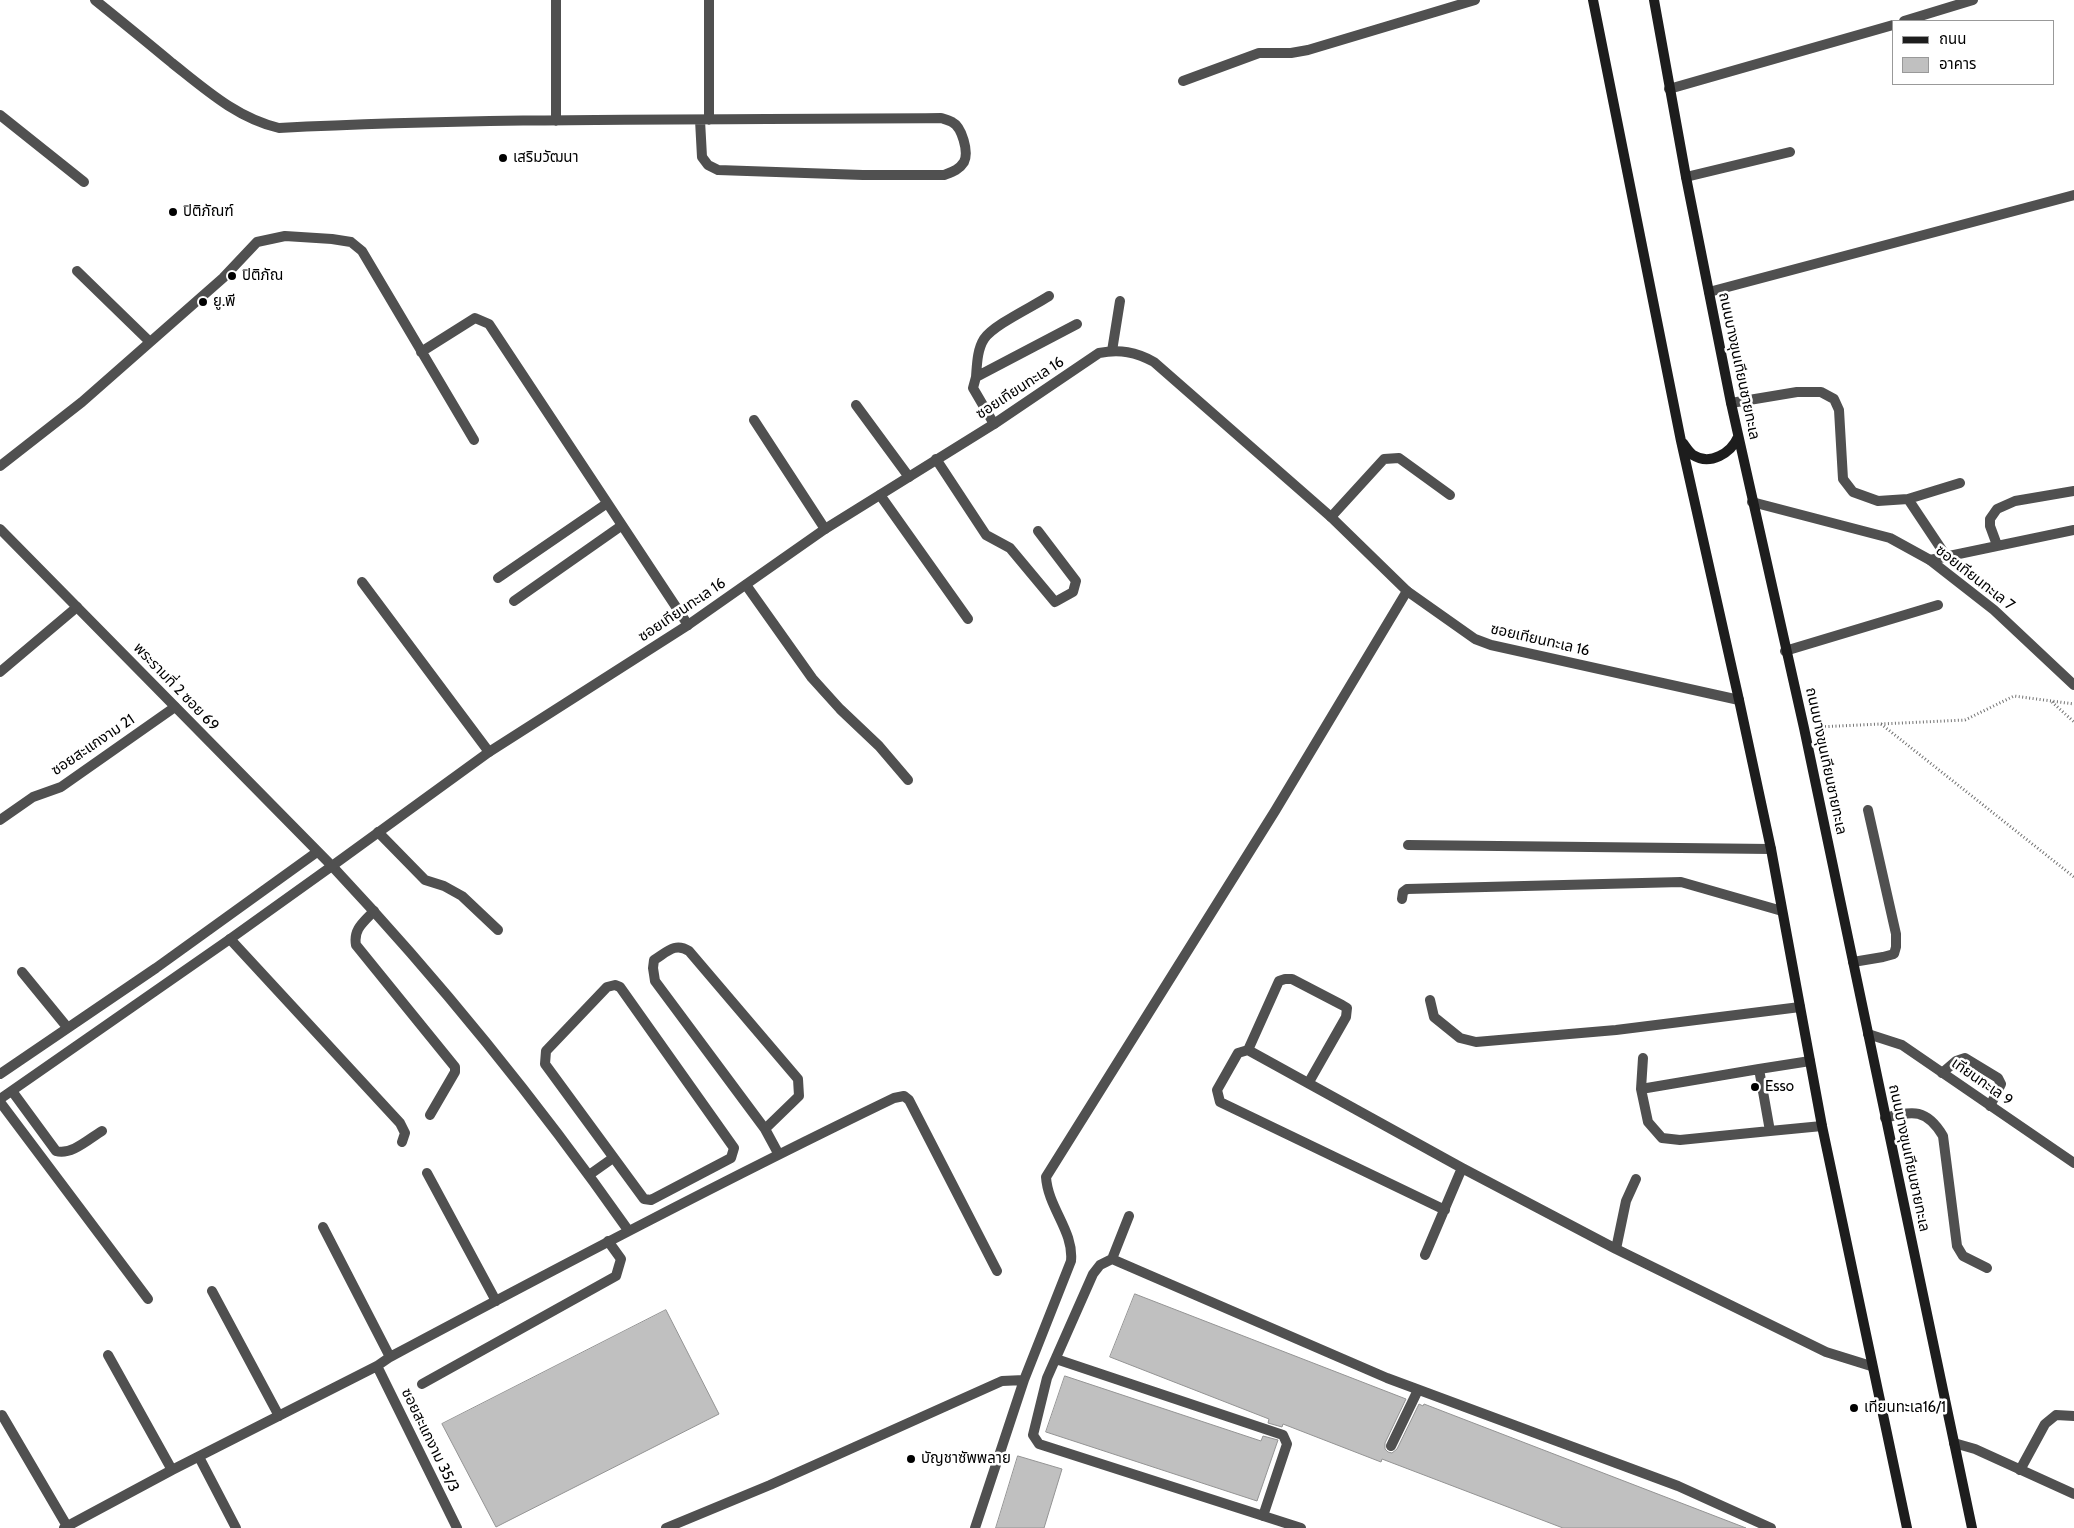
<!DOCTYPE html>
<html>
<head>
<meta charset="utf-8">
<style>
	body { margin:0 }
	#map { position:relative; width:2074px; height:1528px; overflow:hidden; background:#fff; font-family:Cabin,"Noto Sans Thai",sans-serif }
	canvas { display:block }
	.legend { position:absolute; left:1892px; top:20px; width:162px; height:65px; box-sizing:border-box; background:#fff; border:1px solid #999; margin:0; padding:6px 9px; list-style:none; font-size:15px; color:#000 }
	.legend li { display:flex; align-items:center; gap:10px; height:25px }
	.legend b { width:25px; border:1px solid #999 }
</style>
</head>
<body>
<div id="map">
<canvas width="2074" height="1528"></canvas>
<ul class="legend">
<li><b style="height:6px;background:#1d1d1d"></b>ถนน</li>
<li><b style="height:14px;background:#c0c0c0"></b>อาคาร</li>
</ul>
</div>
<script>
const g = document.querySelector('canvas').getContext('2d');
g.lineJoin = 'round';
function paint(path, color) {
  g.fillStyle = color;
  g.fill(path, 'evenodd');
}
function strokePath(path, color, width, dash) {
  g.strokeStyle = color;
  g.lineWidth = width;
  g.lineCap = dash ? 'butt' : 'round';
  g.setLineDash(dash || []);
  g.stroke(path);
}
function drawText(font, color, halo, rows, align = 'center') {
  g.font = font + ' Cabin,"Noto Sans Thai",sans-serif';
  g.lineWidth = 5;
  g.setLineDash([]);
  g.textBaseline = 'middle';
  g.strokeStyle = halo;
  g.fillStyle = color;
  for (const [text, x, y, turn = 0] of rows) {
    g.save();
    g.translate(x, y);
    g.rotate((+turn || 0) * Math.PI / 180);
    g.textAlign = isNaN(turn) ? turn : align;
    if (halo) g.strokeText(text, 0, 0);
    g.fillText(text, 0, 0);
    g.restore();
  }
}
const building = new Path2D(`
	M1135,1294L1406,1399L1385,1443V1449L1388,1452L1392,1453L1397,1449L1419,1404L1423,1406L1424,1404L1746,1528H1563L1382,1459L1381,1462L1283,1424L1282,1427L1268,1423L1269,1419L1110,1357Z
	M666,1310L719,1414L496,1527L442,1424Z
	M1065,1376L1261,1441L1263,1436L1278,1440L1257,1501L1046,1432Z
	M1018,1456L1062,1469L1044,1528H996Z`);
const path = new Path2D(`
	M2052,702L2074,722
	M1881,724L2074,877
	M1818,727L1965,720L2014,696L2074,704`);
const service = new Path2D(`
	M1904,21L1973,0
	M1183,81L1259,53H1291L1308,50L1475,0
	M1669,89L1893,25
	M1686,177L1790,152
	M1709,292L2074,195
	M1112,351L1120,301
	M976,377C977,365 977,350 984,339C993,325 1034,306 1049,296
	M1731,403L1797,392H1821L1834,399L1839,410L1843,479L1853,492L1878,501L1908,499L1960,483
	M856,405L909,477
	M754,420L825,529
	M994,424L973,388L976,377L1077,324
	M936,459L986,535L1010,548L1055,602L1073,592L1076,581L1038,531
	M880,495L968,619
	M1908,499L1946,556
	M1997,545L1990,526V519L1997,509L2015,501L2074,491
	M1930,560L2074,530
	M746,585L812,678L840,709L879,746L908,780
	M514,601L621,526
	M1785,651L1938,605
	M378,832L425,880L444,886L462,896L498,930
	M1408,845L1771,849
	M1402,899L1403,892L1407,889L1681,882L1782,911
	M374,911C364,922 353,929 356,945L455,1067V1072L430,1115
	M230,939L400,1123L405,1133L402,1142
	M1853,962L1883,957L1894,954L1896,947V934L1868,810
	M22,972L67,1027
	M615,985L620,987L734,1148L731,1158L651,1200L644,1199L545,1064L546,1051L607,987Z
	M1248,1050L1279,981L1285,979H1292L1342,1005L1347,1008L1346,1017L1309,1082
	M1643,1058L1641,1089L1648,1122L1662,1138L1680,1140L1770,1131
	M1810,1061L1759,1069L1770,1131L1822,1126
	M1942,1073L1956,1061L1965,1058L1998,1078L2001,1084L1990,1106
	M0,1074L156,968L317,852
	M1641,1089L1759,1069
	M0,1102L148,1299
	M1885,1118C1913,1110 1927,1109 1943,1136L1957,1246L1963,1256L1987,1268
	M765,1129L799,1096L798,1079L689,951C675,942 667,952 654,960L653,968L655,981L765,1129L778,1153
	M589,1175L613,1158
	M1445,1210L1220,1102L1217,1090L1238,1053L1248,1050L1462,1168L1616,1249L1826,1352L1871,1366
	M1616,1249L1626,1201L1636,1179
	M1425,1255L1462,1168
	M1112,1259L1129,1216
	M1056,1359L1283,1435L1287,1444L1263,1516
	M422,1384L616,1276L621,1259L608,1241
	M1391,1446L1418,1390
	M2020,1470L2045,1424L2056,1415L2074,1416
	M1301,1528L1039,1444L1033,1435L1047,1378L1093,1274L1100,1265L1112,1259L1387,1378L1678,1486L1771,1528`);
const minor = new Path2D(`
	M95,0C121,21 147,42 172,63C206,90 237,118 279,128C500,117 721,120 941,118C944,119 949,120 952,122C962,127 969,152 964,162C959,170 952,172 944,175H863L718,170L708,165L702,157L700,120
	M0,115L84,182
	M709,120V0
	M556,121V0
	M77,271L150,342
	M421,352L475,318L489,324L688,625
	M0,466L82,402L223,278L257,242L285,236L332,239L351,242L362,251L474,440
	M1331,517L1384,459L1399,458L1450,495
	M498,578L606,504
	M362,582L489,752
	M0,672L77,607
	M0,820L33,797L61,787L175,707
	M1430,1000L1434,1017L1460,1038L1476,1042L1616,1030L1800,1007
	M1868,1034L1902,1045L2074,1163
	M12,1091L56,1151C71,1156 90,1138 102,1131
	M0,1099L230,939L332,866C439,980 538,1102 628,1230
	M427,1173L496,1301
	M323,1227L390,1357
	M212,1291L279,1416
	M108,1355L172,1470
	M377,1366L457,1528
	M2,1415L67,1526
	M1954,1443L1975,1449L2074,1494
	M199,1457L236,1528
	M64,1528L172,1470L377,1366L390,1357C557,1268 724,1180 894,1098L904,1096L909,1100L997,1271
	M666,1528L770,1485L1002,1381L1024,1380
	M975,1528L1024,1380L1071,1261C1074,1231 1048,1208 1046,1177L1275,811L1407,591`);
const tertiary = new Path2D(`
	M1752,502L1890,538L1930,560L1994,610L2074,685
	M0,529L332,866L489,752L688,625L825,529L994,424L1099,353C1120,349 1136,352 1154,362L1331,517L1407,591L1475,639L1491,645L1739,700`);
const secondary = new Path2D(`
	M1593,0L1681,441L1739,700L1771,849L1822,1126L1907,1528
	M1654,0L1686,177L1731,403L1804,728L1972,1528
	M1683,443C1686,447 1689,452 1693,455C1710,466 1731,453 1738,437`);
const markers = [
	[503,158,5,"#000"],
	[173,212,5,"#000"],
	[232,276,5,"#000"],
	[203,302,5,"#000"],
	[1755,1087,5,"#000"],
	[1854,1408,5,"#000"],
	[911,1459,5,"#000"]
];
const poiNames = [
	["เสริมวัฒนา",513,158],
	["ปิติภัณฑ์",183,212],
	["ปิติภัณ",242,276],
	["ยู.พี",213,302],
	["Esso",1765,1087],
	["เทียนทะเล16/1",1864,1408],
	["บัญชาซัพพลาย",921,1459]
];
const streetNames = [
	["ถนนบางขุนเทียนชายทะเล",1739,366,78],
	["ซอยเทียนทะเล 16",1020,388,-33],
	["ซอยเทียนทะเล 7",1975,578,38],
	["ซอยเทียนทะเล 16",682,610,-34],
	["ซอยเทียนทะเล 16",1540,640,13],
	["พระรามที่ 2 ซอย 69",176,687,46],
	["ซอยสะแกงาม 21",93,745,-34],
	["ถนนบางขุนเทียนชายทะเล",1826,761,78],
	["เทียนทะเล 9",1982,1082,35],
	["ถนนบางขุนเทียนชายทะเล",1909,1158,78],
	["ซอยสะแกงาม 35/3",430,1440,64]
];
paint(building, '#c0c0c0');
strokePath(building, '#949494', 1);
strokePath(path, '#727272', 3, [1, 2.5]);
strokePath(service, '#505050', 10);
strokePath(minor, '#505050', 10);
strokePath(tertiary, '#505050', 10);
strokePath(secondary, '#1d1d1d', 10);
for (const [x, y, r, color] of markers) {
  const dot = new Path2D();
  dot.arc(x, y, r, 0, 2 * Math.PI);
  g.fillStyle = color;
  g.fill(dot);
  strokePath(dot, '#fff', 2);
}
drawText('15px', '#000', '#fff', poiNames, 'left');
drawText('15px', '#000', '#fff', streetNames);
</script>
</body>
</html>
